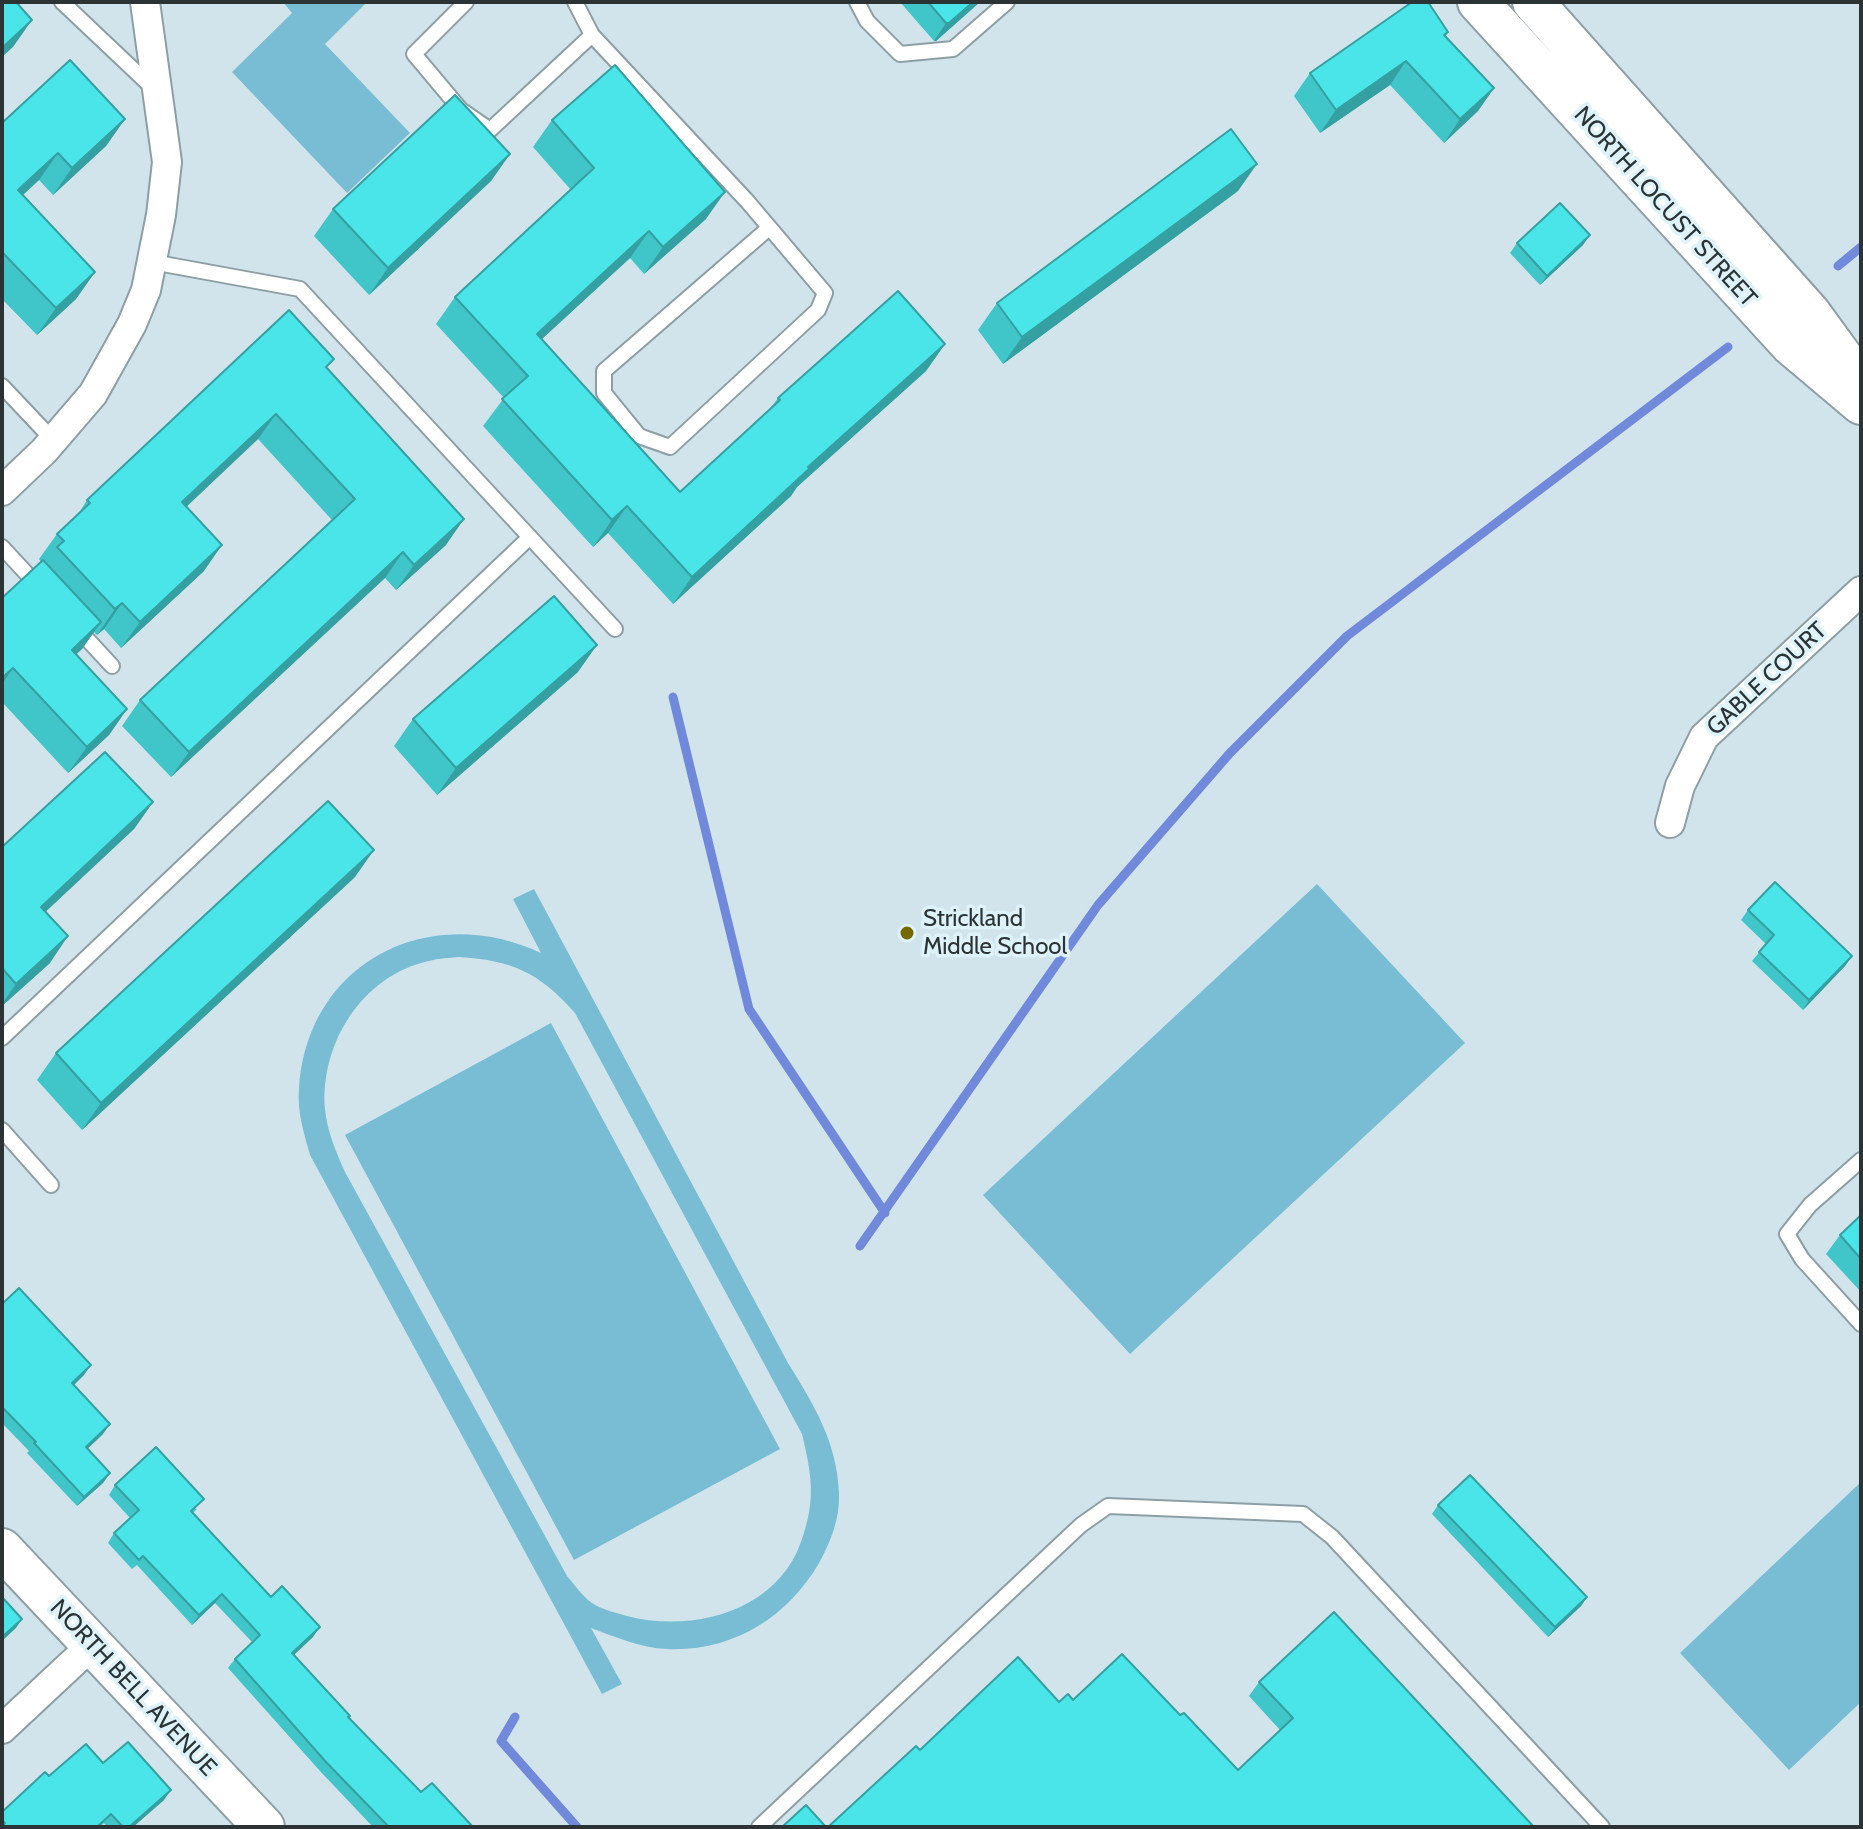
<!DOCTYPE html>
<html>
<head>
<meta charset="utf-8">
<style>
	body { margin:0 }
	#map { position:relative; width:1863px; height:1829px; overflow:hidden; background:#d1e4eb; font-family:Cabin,sans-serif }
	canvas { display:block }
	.frame { position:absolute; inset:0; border:4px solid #2b3335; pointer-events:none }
</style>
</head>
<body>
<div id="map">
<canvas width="1863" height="1829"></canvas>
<div class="frame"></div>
</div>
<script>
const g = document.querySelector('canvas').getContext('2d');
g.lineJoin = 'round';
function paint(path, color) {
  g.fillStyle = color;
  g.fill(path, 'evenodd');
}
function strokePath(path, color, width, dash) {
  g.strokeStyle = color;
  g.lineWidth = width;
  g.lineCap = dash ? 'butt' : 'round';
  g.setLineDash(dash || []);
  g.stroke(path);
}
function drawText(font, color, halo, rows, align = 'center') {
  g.font = font + ' Cabin,sans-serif';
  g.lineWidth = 7;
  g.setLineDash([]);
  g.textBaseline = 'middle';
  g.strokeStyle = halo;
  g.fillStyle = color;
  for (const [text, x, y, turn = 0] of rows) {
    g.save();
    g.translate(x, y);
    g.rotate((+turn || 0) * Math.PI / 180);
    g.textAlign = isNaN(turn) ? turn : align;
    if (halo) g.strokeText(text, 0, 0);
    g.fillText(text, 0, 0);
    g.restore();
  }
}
const green = new Path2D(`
	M283,2H367L325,44L410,133L347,193L232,72L292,13Z
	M1317,884L1465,1043L1130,1354L983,1195Z
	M534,889L788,1363C814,1405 837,1442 839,1493C840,1519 831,1541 819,1563C787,1618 732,1652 667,1649C640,1648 616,1637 591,1628L622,1684L602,1694L310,1155C304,1133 297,1112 299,1089C307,961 430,901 541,953L513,899ZM459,957C512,960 540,973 575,1013L802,1434C812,1476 816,1500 801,1542C776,1612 692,1633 627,1616C616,1613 601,1609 592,1603C583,1597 575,1585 567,1576L345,1172C336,1152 327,1131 325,1109C320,1043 363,975 429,961C439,958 449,958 459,957Z
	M551,1023L780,1449L574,1560L345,1135Z
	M1861,1482V1702L1789,1770L1680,1653Z`);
const stream = new Path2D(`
	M1838,266L1861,247
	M673,697L749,1009L885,1213
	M860,1246L1098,905L1230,753L1347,636L1728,347
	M515,1717L501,1741L577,1827`);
const lane = new Path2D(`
	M62,2L154,89
	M466,2L414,54L461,110L490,130L592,35
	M575,2L592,35L747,201L825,293L818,310L670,447L639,436L604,393V371L769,228
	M857,2L867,21L900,54L953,49L1007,2
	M152,262L300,289L615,629
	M2,386L53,440
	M2,547L40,588
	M76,627L112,666
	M2,1038L530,537
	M2,1130L51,1185
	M1861,1160L1810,1205L1787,1234L1802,1259L1861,1324
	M759,1827L1081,1525L1108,1506L1303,1514L1332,1537L1602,1827`);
const street = new Path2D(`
	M2,491L44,451L93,394L132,324L146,290L161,215L167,162L145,2
	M1670,823L1680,786L1704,737L1861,591
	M2,1729L92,1645`);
const secondary = new Path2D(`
	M1478,2L1791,345L1861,404
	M1533,2L1810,313L1861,383
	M2,1549L264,1827`);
const wall = new Path2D(`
	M900,2H980L936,41H934Z
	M1448,32L1446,36L1494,88L1478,111L1444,143L1390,85L1320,133L1294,96L1310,73Z
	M125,119L106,146L53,195L39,180L23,195L95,272L76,299L37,335L2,299V123Z
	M552,120L706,219L644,274L630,258L542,339L680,492L769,410L778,398L945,344L926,371L797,487L791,496L673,604L608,533L593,547L483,426L504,398L436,324L455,297L571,190L533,147Z
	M510,154L491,181L369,295L314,236L333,209Z
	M1238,191L1003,364L978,330L997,303Z
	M1517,243L1583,245L1540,285L1510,253Z
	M327,369L446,545L396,590L385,578L171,777L122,726L140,700L332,520L258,439L187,506L204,571L121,648L104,629L97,635L94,632L82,649L76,654L127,709L109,735L68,773L2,702V598L41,562L39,559L57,534L77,516L87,500Z
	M578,672L437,795L394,746L413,719Z
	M153,802L134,829L46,911L50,963L2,1006V847Z
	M355,877L82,1130L37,1080L56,1053Z
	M1748,910L1852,956L1845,966L1803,1010L1752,961L1766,944L1741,920Z
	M1861,1215V1292L1826,1254L1840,1235Z
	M2,1304L84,1375L74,1385L103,1434L87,1449L110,1473L103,1483L77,1506L27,1453L29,1451L2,1423Z
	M115,1485L197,1509L193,1513L271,1597L313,1637L294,1655L349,1718L421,1792L473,1827H373L320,1771L228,1668L235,1659L252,1642L215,1603L192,1625L137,1565L132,1569L108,1543L114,1533L130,1518L109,1495Z
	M1438,1505L1587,1597L1581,1606L1548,1637L1432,1514Z
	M1259,1682L1534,1827L920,1750L1059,1702L1073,1700L1180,1715L1238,1770L1280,1730L1249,1696Z
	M103,1763L164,1800L133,1827H107L104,1823L100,1827H2V1812L49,1776Z`);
const shadedWall = new Path2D(`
	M973,2H980L936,41H934L946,23Z
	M32,20L13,47L2,57V48Z
	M1406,61L1390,85L1320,133L1336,110Z
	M1494,88L1478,111L1444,143L1460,119Z
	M125,119L106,146L53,195L72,168Z
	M58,153L39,180L2,214L18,190Z
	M510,154L491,181L369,295L388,268Z
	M1257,164L1238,191L1003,364L1022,337Z
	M725,192L706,219L644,274L663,247Z
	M649,231L630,258L518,361L537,334Z
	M1590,235L1583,245L1540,285L1547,276Z
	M95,272L76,299L37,335L56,308Z
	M945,344L926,371L797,487L791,496L673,604L692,577L808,467Z
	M276,414L258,439L164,528L182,502Z
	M627,506L608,533L593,547L612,520Z
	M464,519L446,545L396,590L414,565Z
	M222,545L204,571L121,648L140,622Z
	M403,552L385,578L171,777L189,752Z
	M122,603L104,629L97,635L115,609Z
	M101,622L82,649L53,676L72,650Z
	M597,645L578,672L437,795L456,768Z
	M13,668L2,684V678Z
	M127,709L109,735L68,773L87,747Z
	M153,802L134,829L23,933L41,907Z
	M374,850L355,877L82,1130L101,1103Z
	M68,936L50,963L2,1006V1004L16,984Z
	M1852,956L1845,966L1803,1010L1809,1000Z
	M91,1365L84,1375L65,1393L72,1383Z
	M110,1424L103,1434L79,1457L86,1447Z
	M110,1473L103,1483L77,1506L84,1497Z
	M222,1594L215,1603L192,1625L199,1615Z
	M1587,1597L1581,1606L1548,1637L1555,1627Z
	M22,1619L16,1628L2,1641V1637Z
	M320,1627L313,1637L285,1663L292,1653Z
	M171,1790L164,1800L133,1827H129Z`);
const building = new Path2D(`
	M2,2H16L32,20L2,48Z
	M928,2H973L949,23H946Z
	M1412,2H1428L1448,32L1444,35L1494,88L1460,119L1406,61L1336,110L1310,73Z
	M70,60L125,119L72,168L58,153L18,190L95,272L56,308L2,252V123Z
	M615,65L725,192L663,247L649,231L537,334L680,492L780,400L778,398L898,291L945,344L808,467L810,468L692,577L627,506L612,520L502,399L528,376L455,297L594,168L552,120Z
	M455,95L510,154L388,268L333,209Z
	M1231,129L1257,164L1022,337L997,303Z
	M1560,203L1590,235L1547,276L1517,243Z
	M289,310L334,359L326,367L464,519L414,565L403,552L189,752L140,700L355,499L276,414L182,502L222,545L140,622L122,603L115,609L57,547L64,541L57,534L90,503L87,500Z
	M43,560L101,622L72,650L127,709L87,747L13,668L2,678V598Z
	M554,596L597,645L456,768L413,719Z
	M105,752L153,802L41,907L68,936L16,984L2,968V847Z
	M328,801L374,850L101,1103L56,1053Z
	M1775,882L1852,956L1809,1000L1759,952L1774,935L1748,910Z
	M1861,1215V1259L1840,1235Z
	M19,1288L91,1365L72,1383L110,1424L86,1447L110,1473L84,1497L34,1443L36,1442L2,1407V1304Z
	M156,1447L204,1499L191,1511L271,1597L282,1586L320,1627L292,1653L350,1716L348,1717L421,1792L432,1783L473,1827H389L326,1762L235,1659L260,1635L222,1594L199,1615L143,1556L139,1560L114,1533L139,1510L115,1485Z
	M1470,1475L1587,1597L1555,1627L1438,1505Z
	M2,1597L22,1619L2,1637Z
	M1334,1612L1534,1827H828L916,1746L920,1750L1018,1657L1059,1702L1068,1694L1073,1700L1122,1654L1180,1715L1184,1713L1238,1770L1293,1718L1259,1682Z
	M128,1742L171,1790L129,1827H123L111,1814L97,1827H2L5,1823L2,1820V1812L45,1772L49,1776L86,1744L103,1763Z
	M806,1805L826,1827H782Z`);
const markers = [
	[907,933,8,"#766900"]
];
const streetNames = [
	["NORTH LOCUST STREET",1665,207,48],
	["GABLE COURT",1767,679,-43],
	["NORTH BELL AVENUE",133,1688,47]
];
const poiNames = [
	["Strickland",923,919],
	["Middle School",923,947]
];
paint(green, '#78bdd4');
strokePath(stream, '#7089db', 9);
strokePath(lane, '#8d9fa5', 18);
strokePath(street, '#8d9fa5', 32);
strokePath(secondary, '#8d9fa5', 44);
strokePath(lane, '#fff', 14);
strokePath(street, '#fff', 28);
strokePath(secondary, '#fff', 40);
paint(wall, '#40c5c8');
paint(shadedWall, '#34a0a2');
paint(building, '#4ae5e8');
strokePath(building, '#34a0a2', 2);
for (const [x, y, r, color] of markers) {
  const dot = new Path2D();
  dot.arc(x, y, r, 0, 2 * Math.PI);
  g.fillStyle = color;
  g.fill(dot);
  strokePath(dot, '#def2f9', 3);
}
drawText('24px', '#2b3335', '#def2f9', streetNames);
drawText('24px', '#2b3335', '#def2f9', poiNames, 'left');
</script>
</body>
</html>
